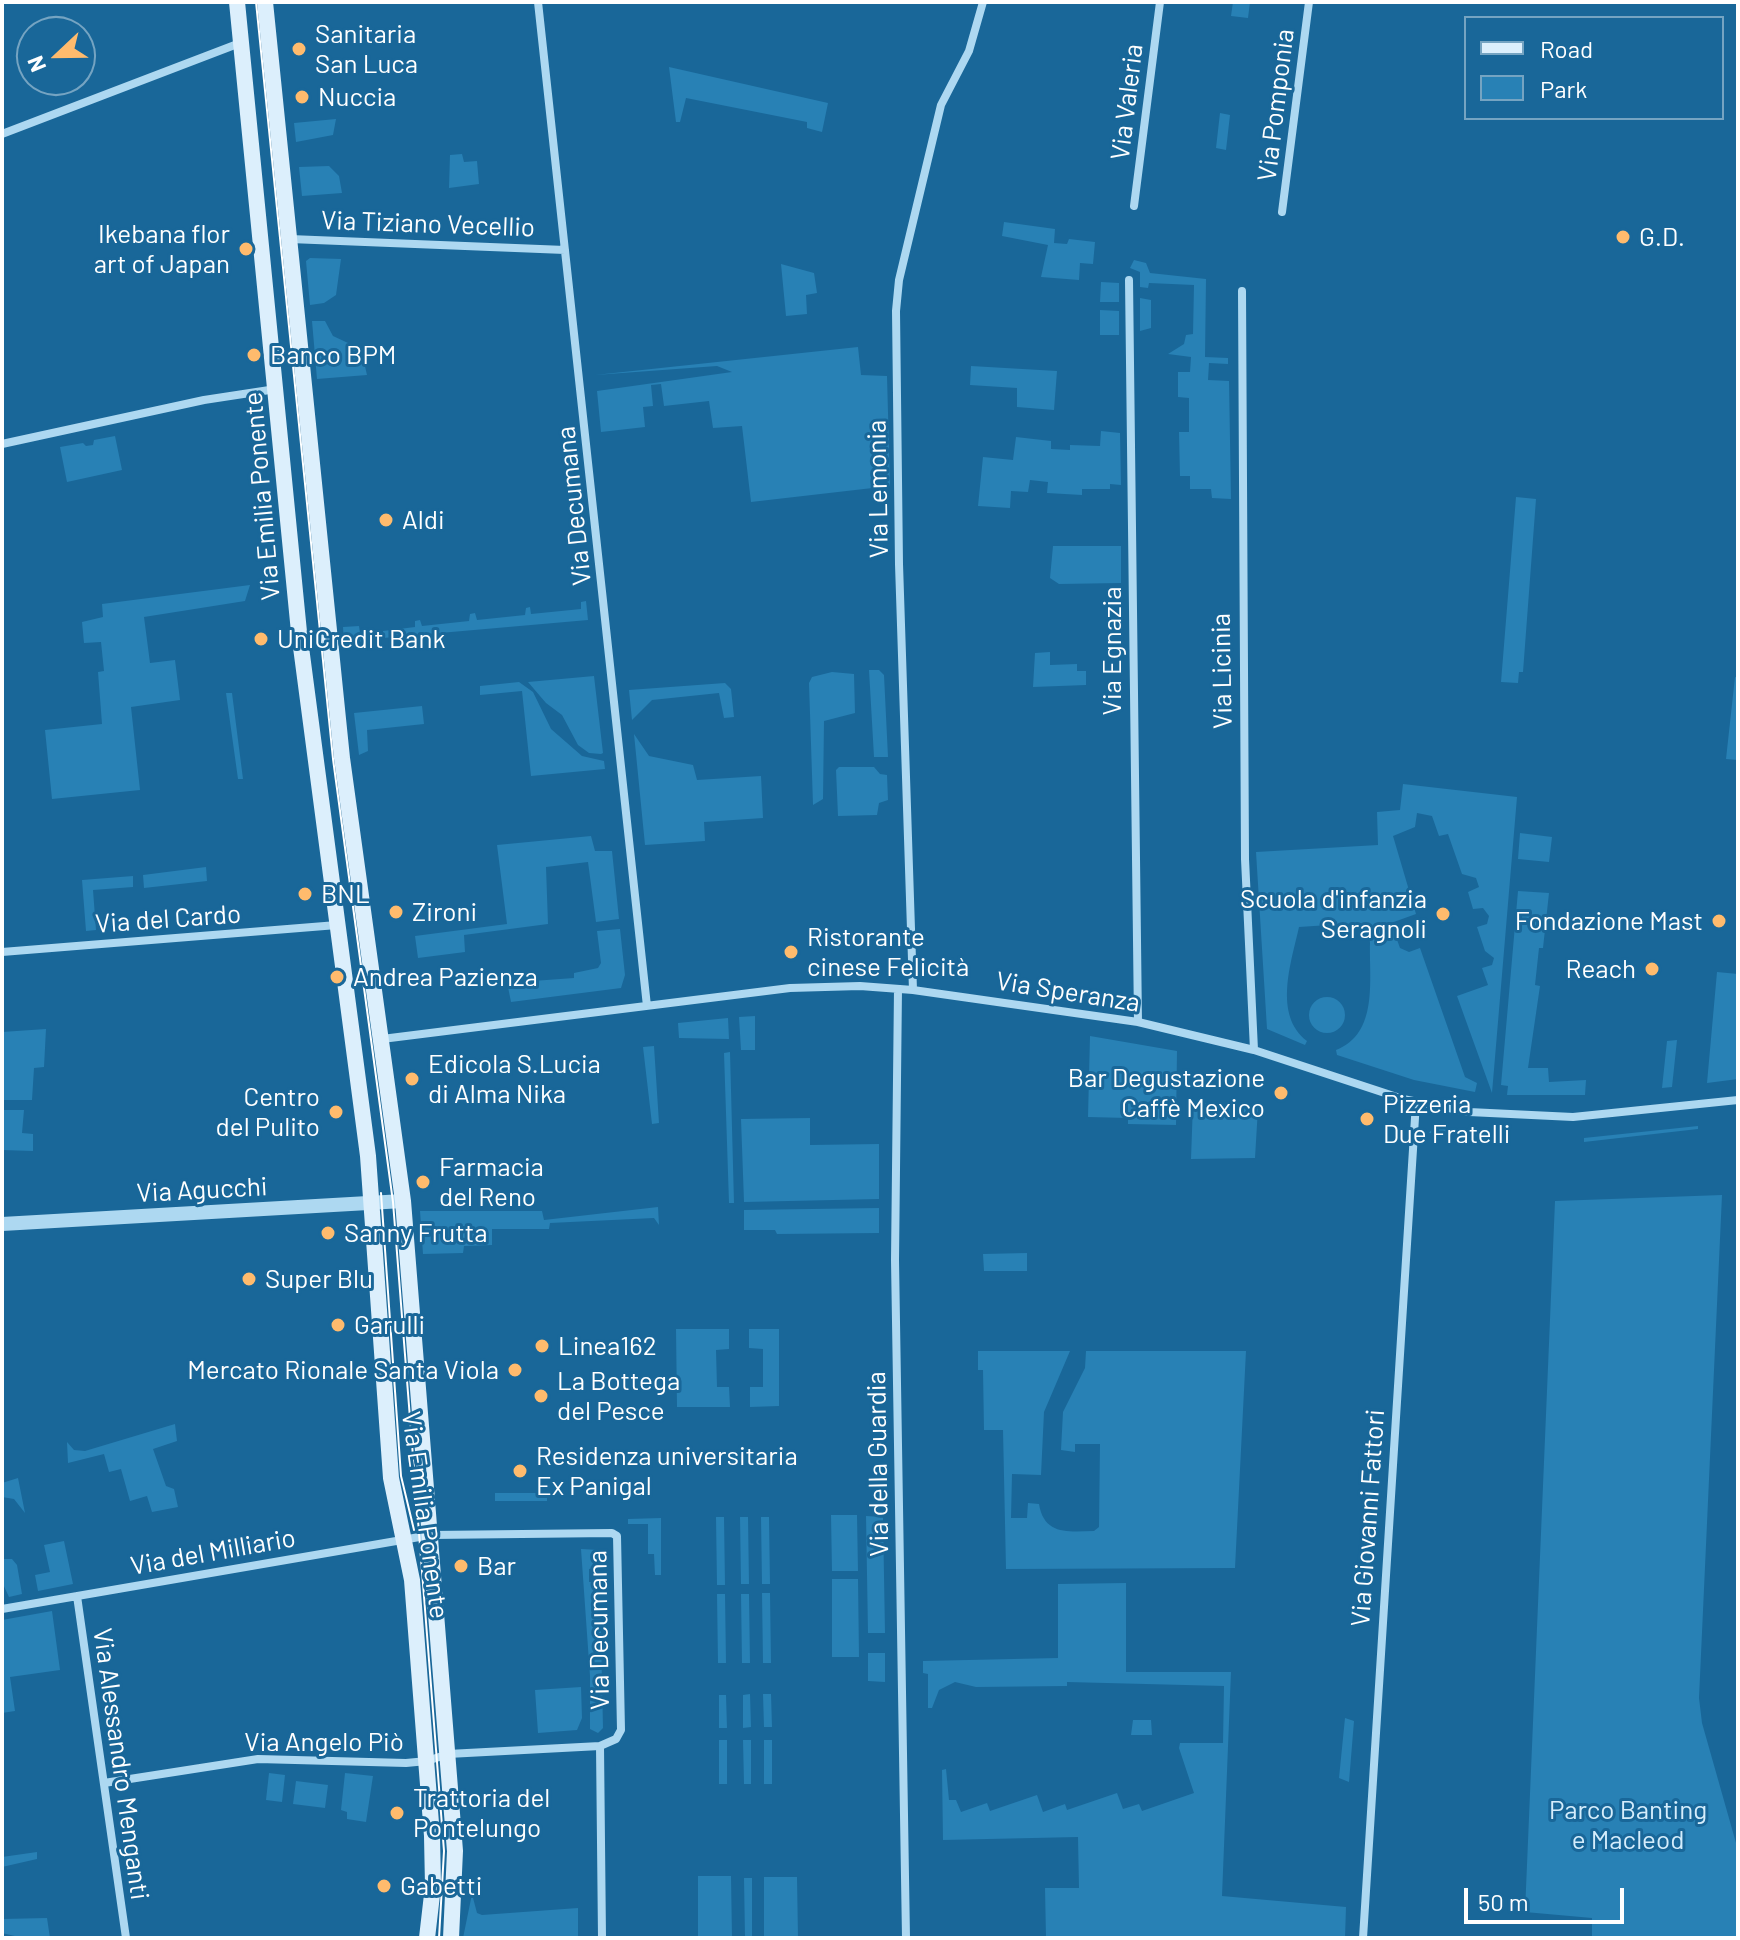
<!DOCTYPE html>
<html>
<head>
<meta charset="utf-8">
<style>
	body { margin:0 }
	#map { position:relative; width:1740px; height:1940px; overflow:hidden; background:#196799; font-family:Barlow,sans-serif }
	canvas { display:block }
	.frame { position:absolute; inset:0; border:4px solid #fff; pointer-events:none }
	.legend { position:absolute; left:1464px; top:16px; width:260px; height:104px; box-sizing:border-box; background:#196799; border:2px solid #75a4c2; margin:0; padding:10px 14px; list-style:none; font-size:24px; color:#fff }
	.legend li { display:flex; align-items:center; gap:16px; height:40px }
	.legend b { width:40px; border:2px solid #75a4c2 }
	.north { position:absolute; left:16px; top:16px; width:80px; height:80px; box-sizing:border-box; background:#196799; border:2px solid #75a4c2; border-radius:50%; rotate:248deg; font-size:22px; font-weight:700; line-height:32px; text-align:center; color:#fff }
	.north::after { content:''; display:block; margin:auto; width:28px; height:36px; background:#ffbb6d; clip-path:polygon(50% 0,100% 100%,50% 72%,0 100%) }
	.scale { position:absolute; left:1464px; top:1888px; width:160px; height:36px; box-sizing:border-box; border:4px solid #fff; border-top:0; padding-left:10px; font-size:24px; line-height:28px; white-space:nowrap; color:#fff; -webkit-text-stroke:6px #196799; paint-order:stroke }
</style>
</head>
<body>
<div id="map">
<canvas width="1740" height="1940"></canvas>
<div class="frame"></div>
<ul class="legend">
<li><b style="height:10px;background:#dceffc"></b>Road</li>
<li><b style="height:22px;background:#2881b5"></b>Park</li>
</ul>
<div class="north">N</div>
<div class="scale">50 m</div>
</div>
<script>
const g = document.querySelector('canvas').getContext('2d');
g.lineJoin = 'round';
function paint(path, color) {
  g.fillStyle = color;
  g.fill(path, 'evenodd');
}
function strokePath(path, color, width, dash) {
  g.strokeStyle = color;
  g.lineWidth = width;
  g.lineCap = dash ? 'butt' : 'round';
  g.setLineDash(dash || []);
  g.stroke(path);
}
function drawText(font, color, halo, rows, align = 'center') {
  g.font = font + ' Barlow,sans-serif';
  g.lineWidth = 6;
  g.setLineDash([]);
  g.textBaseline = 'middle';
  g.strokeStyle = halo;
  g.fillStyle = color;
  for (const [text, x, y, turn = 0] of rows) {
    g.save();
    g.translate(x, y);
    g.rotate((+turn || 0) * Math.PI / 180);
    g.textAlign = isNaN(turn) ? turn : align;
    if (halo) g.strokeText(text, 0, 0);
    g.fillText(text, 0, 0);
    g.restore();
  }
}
const green = new Path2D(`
	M1233,2H1250L1248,18L1231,16Z
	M669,67L828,103L822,132L807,128V122L686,98L680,122H676Z
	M1220,113L1230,115L1226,150L1216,148Z
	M336,119L333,135L296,142L294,123Z
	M462,154L464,162L477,161L479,184L449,188L450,155Z
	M329,166L339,176L342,193L302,196L299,167Z
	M1004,222L1055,229L1054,243L1067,244L1069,239L1095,242L1093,264L1080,263L1079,280L1041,277L1048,245L1002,236Z
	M310,258L341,259L336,295L324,303L310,305L306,261Z
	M1134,260L1146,263L1150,273L1206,279L1205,357L1228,358V364L1209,363L1208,380L1229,381L1231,499L1212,498L1211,489H1190V476H1180L1179,432H1189V398L1178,397V372H1190L1191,357L1168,354L1184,344L1186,335L1193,334L1194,285L1149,283L1148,288L1140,287V272L1130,268Z
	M781,264L814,273L817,293L806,295L807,314L786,316Z
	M1101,282L1119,283V302H1100Z
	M1140,298L1151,300V328L1140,331Z
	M1100,310L1119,311V335H1100Z
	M312,321H325L333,336L361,349L367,375L317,379Z
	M858,347L861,375L887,376L890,486L751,502L742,426L713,428L709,401L664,406L661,384L651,385L653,406L643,407L645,427L601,432L597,391L732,372L717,366L595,375Z
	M971,366L1057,371L1054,410L1017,407V388L970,385Z
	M1101,431L1120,433L1121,485L1110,484V489H1082V495L1047,493L1048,482L1030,480L1028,492L1011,491L1010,508L978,506L983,457L1013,460L1016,437L1051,441V449L1070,450V445L1100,446Z
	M115,436L122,470L67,482L60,447L83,443L86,446L93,445L94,440Z
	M1516,497L1536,499L1523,672H1519L1518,683L1501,682Z
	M1053,546H1121V583L1059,584L1050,578Z
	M250,585L245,601L144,617L150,663L175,660L180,700L131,707L140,790L52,799L45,730L102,724L98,672L104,671L101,642L84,643L82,622L103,617L102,604Z
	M586,601L588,620L383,638V631L415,627V621L420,620L422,626L469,621L470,614L475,613L477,620L525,615L526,608L530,607L531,614L581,609V602Z
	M359,626L360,633L377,631L378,639L344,644L343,627Z
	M1050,652V665L1077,664V671H1086V685L1033,687L1035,653Z
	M869,670H879L884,675L888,757H874Z
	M832,672L854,674L855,713L824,721L823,799L813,805L809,683L812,677Z
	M594,676L603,753L601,754L589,753L578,745L562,715L546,703L528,682Z
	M1735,677L1738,678V760L1726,759Z
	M519,682L533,692L551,729L582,756L604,761L605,769L531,776L522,691L480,695V686Z
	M725,683L731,689L734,717L724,718L719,693L652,700L632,720L629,690Z
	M226,693H232L243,779H238Z
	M422,706L424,724L367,730L368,751L359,755L354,713Z
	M634,734L649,756L693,765L697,780L761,776L763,818L704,822L705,841L645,845Z
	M839,767H874L880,774L887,775L888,800L879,803L877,815L838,816L836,770Z
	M1403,784L1517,797L1492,1093L1457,996L1488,985L1482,968L1492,965L1494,958L1485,951L1477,927L1487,924L1489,916L1483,908L1473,909L1468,892L1479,887L1476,878L1462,874L1448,834L1439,836L1432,816L1417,813L1415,827L1393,836L1416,914L1391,923L1400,948L1409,952L1420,948L1465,1077L1477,1083L1475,1092L1414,1080L1337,1055L1336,1050C1379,1034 1369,979 1370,943L1369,930L1359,923L1299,927C1291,963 1273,1015 1307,1041L1305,1045L1267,1029L1256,852L1378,845L1377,812L1400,810Z
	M1520,833L1552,837L1549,862L1518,859Z
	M591,836L595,851H612L619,919L596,922L588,862L546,867L548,924L464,935L465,952L418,958L415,936L507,924L497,845Z
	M206,867L207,881L144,888L143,875Z
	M133,876V887L93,890L96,930L86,931L82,880Z
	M1518,891L1549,893L1543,948H1539L1535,985L1540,986L1528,1068H1548L1549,1082L1586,1080L1585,1095H1507L1508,1086L1501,1085Z
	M620,929L625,975L621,988L511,1002L508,987L519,986V982L574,978V973L598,968L601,963L597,931Z
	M1717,972L1738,974V1079L1707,1083Z
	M1309 1015a18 18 0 1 1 36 0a18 18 0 1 1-36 0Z
	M755,1016V1050H741L739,1017Z
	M728,1018L729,1039L679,1038L678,1023Z
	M46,1029L44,1067L34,1068L32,1100H2V1032Z
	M1090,1036L1177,1051L1176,1125L1128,1124V1118L1088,1117Z
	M1677,1040L1672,1087L1662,1088L1667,1041Z
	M654,1046L659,1123L652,1124L643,1047Z
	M730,1052L734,1203H729L724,1053Z
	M1193,1103H1206V1108H1258L1255,1158L1191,1159Z
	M2,1110H24L22,1133L33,1134V1151L2,1150Z
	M810,1118V1145L879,1144V1199L744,1202L741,1119Z
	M1435,1125L1484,1134L1482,1137L1429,1133Z
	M1698,1126V1129L1584,1142V1138Z
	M1722,1195L1699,1698L1702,1723L1738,1850V1938H1592V1918L1525,1912L1555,1201Z
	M658,1207L659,1225L654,1218L550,1223L549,1229H492V1245L464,1246L463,1253L423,1254L420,1211H542L544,1220Z
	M879,1208V1233L777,1234L775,1230H744V1210Z
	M1027,1253V1271H984L983,1254Z
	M676,1329H729V1349L716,1350L717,1387H729L730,1407H677Z
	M749,1329H779V1406L750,1407V1387H763V1349L749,1348Z
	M1070,1351L1044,1412L1041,1475L1012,1474L1011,1518H1027L1028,1503L1039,1504C1044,1535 1068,1532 1094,1531L1099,1527L1100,1444H1075V1452L1061,1450L1063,1412L1085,1368L1086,1351H1246L1235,1568L1006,1569L1003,1430H984L983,1370H978V1351Z
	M175,1424L177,1441L153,1449L166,1486L174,1489L178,1507L152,1512L147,1496L130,1501L121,1469L109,1472L104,1454L68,1463L67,1442L74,1450L85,1451Z
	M18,1478L25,1513L14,1499L2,1497V1483Z
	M495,1493H547V1501H495Z
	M831,1515H857L858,1571H832Z
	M866,1516L883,1517L885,1633H868Z
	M716,1517H724L725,1585H717Z
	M740,1517H748L749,1584H741Z
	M761,1517H769L770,1584H762Z
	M661,1518V1575H655L654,1554H648V1524H628V1519Z
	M64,1541L73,1584L38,1591L35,1575L50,1572L44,1545Z
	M581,1549L599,1550V1567L589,1569V1582H598L600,1590L603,1728L598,1733L590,1729V1676Z
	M2,1559H12L17,1565L22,1594L9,1597L2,1582Z
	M832,1579H858L859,1657H832Z
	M1126,1583V1672H1231L1222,1896L1346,1907L1345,1938H1046L1045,1888H1079L1078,1837L943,1840L942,1770L946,1769L949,1800H956L961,1812L987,1803L990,1811L1037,1795L1043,1812L1065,1804L1067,1810L1117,1793L1123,1809L1139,1804L1142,1811L1194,1793L1179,1748L1180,1743H1223L1224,1686L1067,1682V1686L976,1687L955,1682L939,1690L932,1708H928V1674L923,1673V1661L1058,1658V1584Z
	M762,1593H770L771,1663H763Z
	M717,1594H725L726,1663H718Z
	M741,1594H749L750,1663H742Z
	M52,1611L60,1670L10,1677L15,1711L2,1713V1620Z
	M868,1653H885V1682L868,1681Z
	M581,1687L582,1718L577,1730L538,1733L535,1690Z
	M750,1694L751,1727L743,1728V1695Z
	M763,1694H771L772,1727H764Z
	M719,1695H726L727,1728H719Z
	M1345,1718L1354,1721L1349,1782L1339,1778Z
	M1133,1720H1151L1152,1735H1131Z
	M719,1740H727V1784H719Z
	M743,1740H751V1784H744Z
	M764,1740H772V1784H764Z
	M269,1773L285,1775L282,1802L266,1800Z
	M345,1773L373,1776L366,1822L347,1819V1812L341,1810Z
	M296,1781L328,1785L325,1808L293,1804Z
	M37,1852V1859L2,1867V1857Z
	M698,1876H731L732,1938H698Z
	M764,1877H797L798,1938H764Z
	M744,1878H752V1938H745Z
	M472,1894L477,1913L482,1915L578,1908V1938H463Z
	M47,1918L50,1938H23L2,1933V1919Z`);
const minor = new Path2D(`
	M538,2L647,1006
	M2,134L240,43
	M1134,206L1160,2
	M1282,212L1309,2
	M290,239L565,250
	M1129,280L1138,1022
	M1242,291L1245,859L1254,1050
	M2,444L204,400L276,389
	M2,952L337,925
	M898,989L895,1260L906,1938
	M913,990L899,564L896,311L899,280L941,105L969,51L983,2
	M382,1039L790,988L860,986L913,990L1138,1022L1254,1050L1403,1099L1469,1112L1573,1117L1738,1100
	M77,1596L126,1938
	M2,1609L431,1535L612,1533L617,1536L621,1730L616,1739L600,1746L448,1754L427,1761L406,1763L258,1759L104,1783
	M600,1746L602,1938
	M1363,1938L1416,1102`);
const tertiary = new Path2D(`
	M2,1224L403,1201`);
const secondary = new Path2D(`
	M237,2L299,632L368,1156L391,1478L412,1580L432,1836L433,1886L427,1938
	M265,2L342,758L403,1201L455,1851L451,1938`);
const tram = new Path2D(`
	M256,2L333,759L393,1202L444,1851L439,1938
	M381,1193L401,1476L414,1530`);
const markers = [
	[299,49,8,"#ffbb6d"],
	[302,97,8,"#ffbb6d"],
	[1623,237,8,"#ffbb6d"],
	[246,249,8,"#ffbb6d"],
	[254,355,8,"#ffbb6d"],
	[386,520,8,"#ffbb6d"],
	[261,639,8,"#ffbb6d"],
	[305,894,8,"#ffbb6d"],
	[396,912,8,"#ffbb6d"],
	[1443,914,8,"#ffbb6d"],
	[1719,921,8,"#ffbb6d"],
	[791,952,8,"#ffbb6d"],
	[1652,969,8,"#ffbb6d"],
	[337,977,8,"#ffbb6d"],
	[412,1079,8,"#ffbb6d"],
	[1281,1093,8,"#ffbb6d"],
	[336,1112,8,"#ffbb6d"],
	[1367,1119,8,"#ffbb6d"],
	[423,1182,8,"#ffbb6d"],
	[328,1233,8,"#ffbb6d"],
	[249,1279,8,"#ffbb6d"],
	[338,1325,8,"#ffbb6d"],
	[542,1346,8,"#ffbb6d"],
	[515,1370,8,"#ffbb6d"],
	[541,1396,8,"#ffbb6d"],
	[520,1471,8,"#ffbb6d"],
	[461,1566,8,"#ffbb6d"],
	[397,1813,8,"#ffbb6d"],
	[384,1886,8,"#ffbb6d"]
];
const poiNames = [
	["Sanitaria",315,34],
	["San Luca",315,64],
	["Nuccia",318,97],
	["Ikebana flor",230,234,"right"],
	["art of Japan",230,264,"right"],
	["G.D.",1639,237],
	["Banco BPM",270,355],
	["Aldi",402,520],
	["UniCredit Bank",277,639],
	["BNL",321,894],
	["Scuola d'infanzia",1427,899,"right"],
	["Seragnoli",1427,929,"right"],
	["Zironi",412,912],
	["Fondazione Mast",1703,921,"right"],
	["Ristorante",807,937],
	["cinese Felicità",807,967],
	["Reach",1636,969,"right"],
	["Andrea Pazienza",353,977],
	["Edicola S.Lucia",428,1064],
	["di Alma Nika",428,1094],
	["Bar Degustazione",1265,1078,"right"],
	["Caffè Mexico",1265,1108,"right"],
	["Centro",320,1097,"right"],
	["del Pulito",320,1127,"right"],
	["Pizzeria",1383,1104],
	["Due Fratelli",1383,1134],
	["Farmacia",439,1167],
	["del Reno",439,1197],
	["Sanny Frutta",344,1233],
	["Super Blu",265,1279],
	["Garulli",354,1325],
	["Linea162",558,1346],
	["Mercato Rionale Santa Viola",499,1370,"right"],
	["La Bottega",557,1381],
	["del Pesce",557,1411],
	["Residenza universitaria",536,1456],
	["Ex Panigal",536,1486],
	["Bar",477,1566],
	["Trattoria del",413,1798],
	["Pontelungo",413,1828],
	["Gabetti",400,1886]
];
const streetNames = [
	["Via Valeria",1127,102,-83],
	["Via Pomponia",1276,105,-83],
	["Via Tiziano Vecellio",428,224,2],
	["Via Lemonia",878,489,-91],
	["Via Emilia Ponente",262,496,-95],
	["Via Decumana",574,506,-96],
	["Via Egnazia",1112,651,-90],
	["Via Licinia",1222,671,-91],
	["Via del Cardo",168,919,-4],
	["Via Speranza",1068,992,9],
	["Via Agucchi",202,1190,-3],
	["Via della Guardia",878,1464,-91],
	["Via Emilia Ponente",425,1515,82],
	["Via Giovanni Fattori",1368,1518,-86],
	["Via del Milliario",213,1552,-10],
	["Via Decumana",599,1630,-91],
	["Via Angelo Piò",324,1742],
	["Via Alessandro Menganti",121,1764,82]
];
const parkNames = [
	["Parco Banting",1628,1810],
	["e Macleod",1628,1840]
];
paint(green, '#2881b5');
strokePath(minor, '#add8f1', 8);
strokePath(tertiary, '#add8f1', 14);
strokePath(secondary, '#dceffc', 16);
strokePath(tram, '#fff', 2);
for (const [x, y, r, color] of markers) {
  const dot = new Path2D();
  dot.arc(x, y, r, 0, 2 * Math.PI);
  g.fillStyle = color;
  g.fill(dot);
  strokePath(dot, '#196799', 3);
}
drawText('26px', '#fff', '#196799', poiNames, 'left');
drawText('26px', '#fff', '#196799', streetNames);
drawText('26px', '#d5edfc', '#196799', parkNames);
</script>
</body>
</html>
